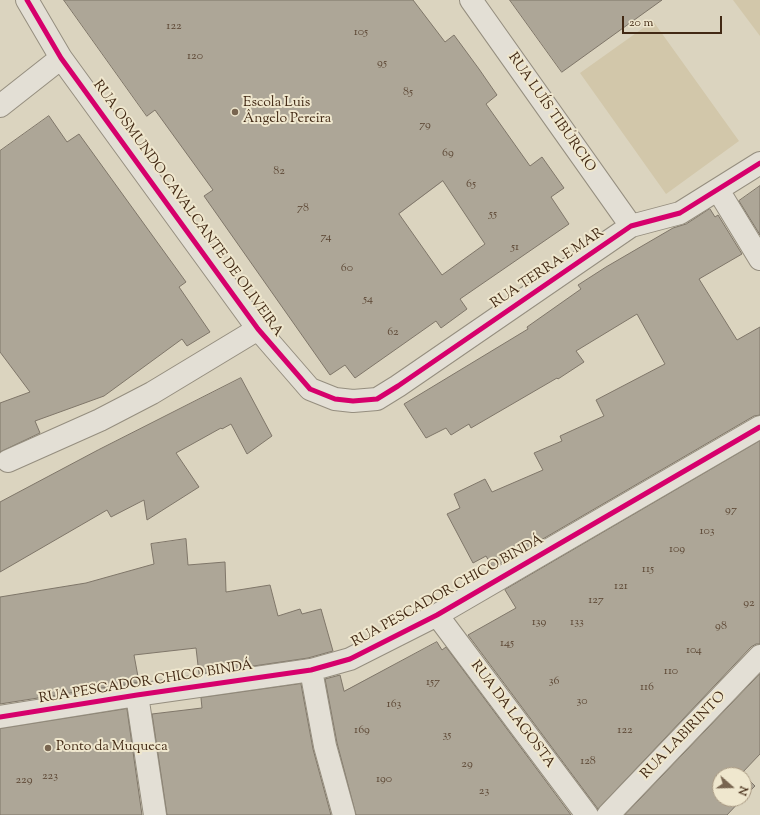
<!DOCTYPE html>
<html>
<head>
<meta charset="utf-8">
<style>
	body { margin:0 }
	#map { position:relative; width:760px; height:815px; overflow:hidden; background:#dbd4bf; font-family:"Sorts Mill Goudy",serif }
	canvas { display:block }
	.north { position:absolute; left:712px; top:767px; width:40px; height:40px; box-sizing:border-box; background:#efe7ce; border:1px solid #aa9b84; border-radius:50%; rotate:110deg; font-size:11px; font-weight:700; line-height:16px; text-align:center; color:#422914 }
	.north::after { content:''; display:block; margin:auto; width:14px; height:18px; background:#786550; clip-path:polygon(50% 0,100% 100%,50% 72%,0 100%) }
	.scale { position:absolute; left:622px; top:16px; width:100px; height:18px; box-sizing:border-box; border:2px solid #422914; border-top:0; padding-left:5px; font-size:12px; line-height:14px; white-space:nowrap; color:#422914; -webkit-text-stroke:3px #efe7ce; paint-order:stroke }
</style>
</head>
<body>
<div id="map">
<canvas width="760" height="815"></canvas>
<div class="north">N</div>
<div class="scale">20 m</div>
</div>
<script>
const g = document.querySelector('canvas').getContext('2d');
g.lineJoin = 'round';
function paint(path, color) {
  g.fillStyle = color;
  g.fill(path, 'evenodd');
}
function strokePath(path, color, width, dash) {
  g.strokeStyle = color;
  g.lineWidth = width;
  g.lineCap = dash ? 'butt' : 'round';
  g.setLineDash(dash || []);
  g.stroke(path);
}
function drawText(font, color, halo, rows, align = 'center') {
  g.font = font + ' "Sorts Mill Goudy",serif';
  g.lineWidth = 4;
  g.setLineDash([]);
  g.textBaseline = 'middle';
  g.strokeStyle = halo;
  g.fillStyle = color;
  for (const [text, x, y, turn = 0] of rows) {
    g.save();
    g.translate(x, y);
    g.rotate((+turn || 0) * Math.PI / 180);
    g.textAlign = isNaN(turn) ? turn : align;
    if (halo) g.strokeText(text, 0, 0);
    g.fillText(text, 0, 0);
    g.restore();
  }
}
const green = new Path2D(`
	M733,0H760V36Z
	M653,21L739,141L666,194L580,73Z`);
const building = new Path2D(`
	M64,0H413L445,42L454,35L479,69L497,95L486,104L530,166L542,157L564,188L551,197L569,224L460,299L467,309L441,328L436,321L355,378L345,365L330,375L204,196L213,190L155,110L147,116ZM443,181L485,244L442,275L399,214Z
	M510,0H662L562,72Z
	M49,116L67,142L79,134L186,282L179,287L210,332L187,346L182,339L104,396L35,421L40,433L0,452V403L30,392L0,352V151Z
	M760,186V235L739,201Z
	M710,209L715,217L718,215L742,254L699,279L737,340L760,327V415L754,416L493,568L486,556L473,563L447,514L460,508L454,494L485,479L492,492L543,470L534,453L562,441L560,436L604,416L596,400L665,364L637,314L576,351L584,362L558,379L557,378L471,428L469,424L451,435L446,428L426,438L404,404L528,329L527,327L581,289L578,285L606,267L673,228L686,224Z
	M241,378L272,436L247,454L231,424L222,429L221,428L176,453L199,487L147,520L144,500L111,517L107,510L0,572V502L98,450Z
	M760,441V644H756L751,647L598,809L468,635L516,608L505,590Z
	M186,539L188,565L225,562L226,592L270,585L278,616L300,609L302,614L321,609L333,651L308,658L199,674L196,648L134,655L139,682L0,704V597L86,583L154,564L151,544Z
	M437,642L442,650L446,647L571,815H356L337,743L325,679L340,675L344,691Z
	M760,674V754L742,773L744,775H720V799H742L727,815H625Z
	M301,684L313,749L331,815H167L152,714L202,708L201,698Z
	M127,709L142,815H0V729Z
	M744,775L755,786L744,797Z`);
const minor = new Path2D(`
	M27,0L61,58L170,208L258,329L310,389L335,399L353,401L377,399L398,386L631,226L680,213L760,163
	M471,0L631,226
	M0,106L61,58
	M718,190L760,259
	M8,461L100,420L152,393L258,329
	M437,615L587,815
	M311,670L325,746L344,815
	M137,695L155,815
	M0,717L137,695L311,670L350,659L437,615L760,427
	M608,815L760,656`);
const cycleway = new Path2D(`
	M27,0L61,58L170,208L258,329L310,389L335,399L353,401L377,399L398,386L631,226L680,213L760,163
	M0,717L137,695L311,670L350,659L437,615L760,427`);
const markers = [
	[235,112,4,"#786550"],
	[48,748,4,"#786550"]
];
const numberNames = [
	["122",174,27],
	["105",361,33],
	["120",195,57],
	["95",382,64],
	["85",408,93],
	["79",425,126],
	["69",448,154],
	["82",279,172],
	["65",471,185],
	["78",303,209],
	["55",493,215],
	["74",326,238],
	["51",515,248],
	["60",347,269],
	["54",368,300],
	["62",393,333],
	["97",731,511],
	["103",707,532],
	["109",677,550],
	["115",648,570],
	["121",621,587],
	["127",596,601],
	["92",749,604],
	["139",539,623],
	["133",577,623],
	["98",721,627],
	["145",507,644],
	["104",694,651],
	["110",671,672],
	["36",554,682],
	["157",433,683],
	["116",647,688],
	["30",582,702],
	["163",394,705],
	["169",362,731],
	["122",625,731],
	["35",447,736],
	["128",588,762],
	["29",467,765],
	["223",50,777],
	["190",384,780],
	["229",24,781],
	["23",484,792]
];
const poiNames = [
	["Escola Luis",243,104],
	["Ângelo Pereira",243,120],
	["Ponto da Muqueca",56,748]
];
const streetNames = [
	["RUA LUÍS TIBÚRCIO",551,113,55],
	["RUA OSMUNDO CAVALCANTE DE OLIVEIRA",187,209,54],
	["RUA TERRA E MAR",548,269,-34],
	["RUA PESCADOR CHICO BINDÁ",448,592,-29],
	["RUA PESCADOR CHICO BINDÁ",146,683,-9],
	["RUA DA LAGOSTA",512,715,53],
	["RUA LABIRINTO",684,736,-46]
];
paint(green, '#d2c7aa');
paint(building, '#ada697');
strokePath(building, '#7f7669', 1);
strokePath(minor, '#958e7f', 24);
strokePath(minor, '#e3dfd5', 22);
strokePath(cycleway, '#d6006c', 5);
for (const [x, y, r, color] of markers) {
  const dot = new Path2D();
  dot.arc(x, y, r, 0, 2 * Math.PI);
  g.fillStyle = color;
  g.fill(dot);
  strokePath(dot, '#efe7ce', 1.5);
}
drawText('12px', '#5d4835', null, numberNames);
drawText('14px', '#422914', '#efe7ce', poiNames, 'left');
drawText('14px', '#422914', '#efe7ce', streetNames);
</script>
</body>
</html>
